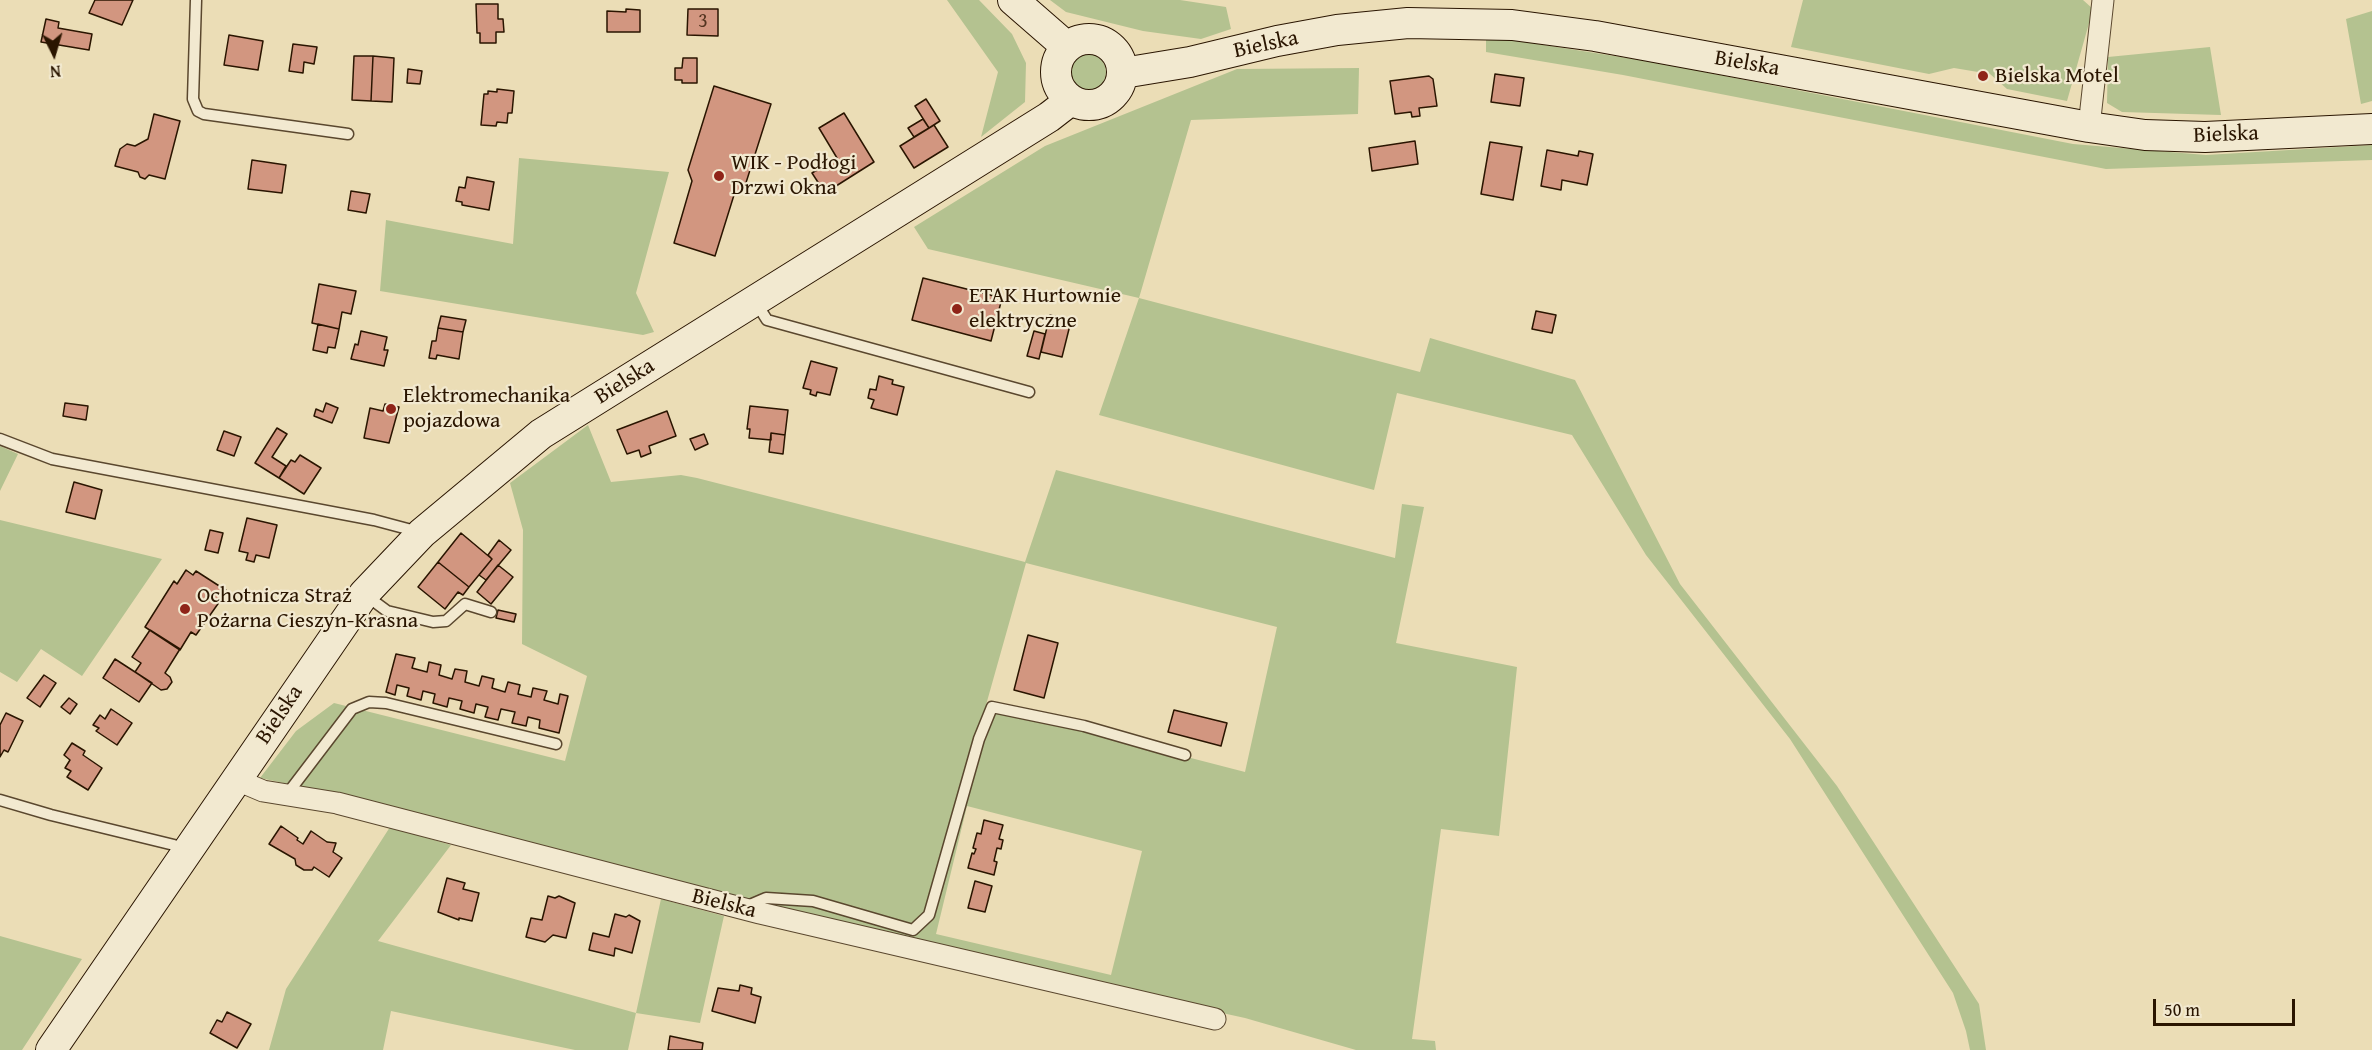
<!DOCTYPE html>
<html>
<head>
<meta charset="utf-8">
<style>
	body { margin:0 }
	#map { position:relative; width:2372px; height:1050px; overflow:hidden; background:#ebddb6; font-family:"Gentium Book Plus",serif }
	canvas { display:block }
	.north { position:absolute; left:24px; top:24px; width:60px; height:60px; -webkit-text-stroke:4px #f2e9d0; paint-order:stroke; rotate:175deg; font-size:16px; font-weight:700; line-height:24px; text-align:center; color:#2a1500 }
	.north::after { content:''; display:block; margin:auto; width:21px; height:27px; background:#2a1500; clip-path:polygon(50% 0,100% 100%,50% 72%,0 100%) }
	.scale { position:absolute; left:2153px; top:999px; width:142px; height:27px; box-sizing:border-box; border:3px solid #2a1500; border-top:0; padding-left:8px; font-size:18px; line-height:21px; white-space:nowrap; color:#2a1500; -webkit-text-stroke:4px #f2e9d0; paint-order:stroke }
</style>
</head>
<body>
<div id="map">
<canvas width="2372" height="1050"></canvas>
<div class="north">N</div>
<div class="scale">50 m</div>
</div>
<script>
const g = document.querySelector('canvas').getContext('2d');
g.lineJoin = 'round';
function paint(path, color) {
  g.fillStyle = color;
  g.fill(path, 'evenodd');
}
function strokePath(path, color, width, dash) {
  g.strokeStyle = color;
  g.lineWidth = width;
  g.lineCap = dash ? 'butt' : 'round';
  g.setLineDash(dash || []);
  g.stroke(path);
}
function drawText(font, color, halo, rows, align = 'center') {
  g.font = font + ' "Gentium Book Plus",serif';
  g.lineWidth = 4.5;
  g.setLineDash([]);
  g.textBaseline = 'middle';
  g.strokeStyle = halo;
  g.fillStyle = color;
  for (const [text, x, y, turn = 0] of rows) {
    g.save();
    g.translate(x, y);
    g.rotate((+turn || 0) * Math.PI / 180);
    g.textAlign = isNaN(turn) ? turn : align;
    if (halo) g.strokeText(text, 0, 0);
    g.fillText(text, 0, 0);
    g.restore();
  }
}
const green = new Path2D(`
	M947,0H979L1012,34L1026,63L1025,102L981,137L998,72Z
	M1050,0H1180L1226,7L1231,29L1201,39L1143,31L1066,12Z
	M1803,0H2083L2093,9L2067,101L2007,89L1990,74L1954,68L1929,74L1791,47Z
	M2372,11V101L2361,104L2346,19Z
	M1486,36L1653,62L2073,144L2206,155L2372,145V160L2106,169L1623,75L1486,52Z
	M2210,47L2221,115L2122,112L2107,103L2108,57Z
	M1070 72a18 18 0 1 1 36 0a18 18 0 1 1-36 0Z
	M1359,68L1358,114L1191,120L1139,298L1420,372L1430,338L1575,380L1680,584L1837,786L1979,1004L1986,1050H1970L1966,1031L1953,993L1790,739L1646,555L1572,435L1397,393L1374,490L1099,415L1139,298L928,249L914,227L1045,146L1237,69Z
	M519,158L669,172L636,293L654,332L643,335L380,291L386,220L513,244Z
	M588,425L611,482L681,475L697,478L1025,562L1056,470L1395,558L1402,504L1424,507L1396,643L1517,667L1499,836L1441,829L1412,1039L1435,1041L1436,1050H1356L1245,1018L912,945L770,910L769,904L724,895L326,792L260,778L296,731L334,703L565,761L587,676L522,644L523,530L510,483ZM1026,563L1277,627L1245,772L986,705ZM967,806L1142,851L1111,975L936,934Z
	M0,446L18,454L0,491Z
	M0,520L162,559L82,676L41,649L17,682L0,672Z
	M390,827L451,845L378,941L636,1013L661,899L724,916L700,1023L636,1013L628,1050H575L391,1011L383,1050H269L286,989Z
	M0,936L82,959L22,1050H0Z`);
const building = new Path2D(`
	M95,0H133L122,25L89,13Z
	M476,4H498V19H503L504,32H496V43H480V33H477Z
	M626,9L640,10V32H607V11L626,12Z
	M688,9H718V36L687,35Z
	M46,19L59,22L58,28L92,34L89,50L41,42Z
	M229,35L263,41L258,70L224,65Z
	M293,44L317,47L314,64L304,62L303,73L289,71Z
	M354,56H373L371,101L352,100Z
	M373,56L394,58L392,102L371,101Z
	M683,58H697V83H682V80H675V68H682Z
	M408,69L422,71L420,84L407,83Z
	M1495,74L1524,78L1520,106L1491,102Z
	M1429,76L1433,79L1437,106L1419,108L1420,116L1412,117L1411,112L1395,114L1390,81Z
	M714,86L771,104L744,189L734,195L715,256L674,243L692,181L688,170Z
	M497,89L514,91L512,113H508L507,123L497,122L496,126L481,125L484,94H488V91L497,92Z
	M926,99L940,121L929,128L915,106Z
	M844,113L874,162L825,193L812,173L837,158L819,128Z
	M154,114L180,121L165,179L149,175L145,179L140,177L138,172L115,166L120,149L127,144L135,146L148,139Z
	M923,119L929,128L914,137L908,128Z
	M934,125L948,147L914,168L900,146Z
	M1415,141L1418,164L1372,171L1369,148Z
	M1490,142L1522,147L1513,200L1481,194Z
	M1547,150L1578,156L1579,151L1593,154L1587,185L1562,180L1561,190L1541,186Z
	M252,160L286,165L282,193L248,189Z
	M467,177L494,182L489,210L462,205V202L456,201L459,187L465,188Z
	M351,191L370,194L366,213L348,210Z
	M923,278L1002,298L991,341L912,320Z
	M319,284L356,291L351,314L342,312L339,329L312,323Z
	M1536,311L1556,315L1552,333L1532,329Z
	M1050,315L1071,321L1062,357L1041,352Z
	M441,316L466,320L463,332L438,328Z
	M318,324L339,329L335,348L328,347L327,353L313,350Z
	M438,328L463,332L459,359L437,355L436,359L429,358L432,341H436Z
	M361,331L387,337L384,350H388L384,366L351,359L355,344L358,345Z
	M1034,331L1045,334L1039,359L1027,356Z
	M811,361L837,368L830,395L817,392L816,396L810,394L811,390L803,388Z
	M879,376L893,380L892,384L904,387L897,415L871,408L874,400L868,398L870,389L876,390Z
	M65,403L88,406L86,420L63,416Z
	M326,403L338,408L332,423L314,416L316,409L323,412Z
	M385,404L399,407L389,443L364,438L370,408L383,411Z
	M750,406L788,410L785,435L771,433V440L749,438L750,429H747Z
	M667,411L676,436L649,446L651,453L641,457L639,450L627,454L617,430Z
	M277,428L287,434L272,457L286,466L279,478L255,463Z
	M224,431L241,437L234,456L217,450Z
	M771,433L785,435L783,454L769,452Z
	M704,434L708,444L695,450L690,439Z
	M300,455L321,468L304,494L279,478L291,460L295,462Z
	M74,482L102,490L95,519L66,512Z
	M247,518L277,525L269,558L256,555L254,562L246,560L248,553L239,551Z
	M210,530L223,533L218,553L205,550Z
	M461,533L492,559L469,587L438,562Z
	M499,540L511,550L486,580L479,575L492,559L488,555Z
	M438,562L469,587L463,595L458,592L445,609L418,587Z
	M498,565L513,577L491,604L477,592Z
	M186,570L193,575L196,571L227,591L196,635L191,632L180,650L145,627L174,581L177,584Z
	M498,610L516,614L514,622L496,618Z
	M150,630L180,649L165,673L170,677L172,682L167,689L161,690L135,672L141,663L132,657Z
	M1028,635L1058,643L1044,698L1014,690Z
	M396,654L415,658L412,668L427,672L429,662L441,665L439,675L452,679L455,669L467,671L465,682L479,686L482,676L494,679L492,688L505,692L508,682L520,685L518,694L531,697L533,688L547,691L544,700L558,704L560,694L568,696L559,733L539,728L540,720L528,717L526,726L512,723L515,712L501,709L498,720L485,717L488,707L476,704L474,713L460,709L462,701L449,698L447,707L433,703L435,694L423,691L421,700L407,696L409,688L397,685L395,695L386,692Z
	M115,659L152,683L139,702L103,678Z
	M44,675L56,683L40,707L27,698Z
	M69,698L77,704L70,714L61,707Z
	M111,709L132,723L117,745L96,731L99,728L93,725L100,715L105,719Z
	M1174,710L1227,723L1221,746L1168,732Z
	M6,713L23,721L8,752L4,750L0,757V725Z
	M72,743L85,751L83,755L102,768L88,790L67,777L71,771L65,768L70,760L64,755Z
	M984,820L1003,825L999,839L1003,840L1001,849L997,848L994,861L997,862L994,875L968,868L972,853L974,854L976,849L973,848L977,833L981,834Z
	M281,826L298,838L297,840L303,844L311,831L327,842L336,843L333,852L342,858L329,877L314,867L312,870H304L296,865L295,859L269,844Z
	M447,878L465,883L463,889L479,893L472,921L459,918V920L438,912Z
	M975,881L992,886L985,912L968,908Z
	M548,896L555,898L559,896L575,903L566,938L553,935L545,942L526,937L531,918L542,920Z
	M615,914L626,917L629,915L640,921L632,953L615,948L614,956L589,950L593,933L609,937Z
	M740,985L752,988L751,994L761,997L755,1023L712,1011L718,988L739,991Z
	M227,1012L251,1024L237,1048L210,1033L217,1020L222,1022Z
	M670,1036L703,1043L702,1050H668Z`);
const lane = new Path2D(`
	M196,0L193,99L198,111L204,114L348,134
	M755,301L767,320L1029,392
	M0,439L52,459L374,520L419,532
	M364,594L387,611L433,622L446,621L465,604L491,612
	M288,793L352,709L369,702L386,703L556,744
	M0,800L51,815L174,845L186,852
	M745,907L766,898L813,901L913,930L929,915L979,739L992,707L1084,726L1185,755`);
const street = new Path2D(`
	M2089,127L2103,0
	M237,780L263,791L337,803L760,913L1215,1019`);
const secondary = new Path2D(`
	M1013,0L1067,47
	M1056 72a33 33 0 1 1 66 0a33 33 0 1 1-66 0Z
	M1123,73L1190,62L1277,41L1337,30L1408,23L1512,25L1595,36L2089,127L2145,135L2205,137L2372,129
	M51,1050L364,594L422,533L541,434L1049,117L1071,100`);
const markers = [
	[1983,76,6,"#8f2418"],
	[719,176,6,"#8f2418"],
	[957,309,6,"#8f2418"],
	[391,409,6,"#8f2418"],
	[185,609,6,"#8f2418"]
];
const numberNames = [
	["3",703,22]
];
const streetNames = [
	["Bielska",1266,45,-12],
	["Bielska",1747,64,10],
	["Bielska",2226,135,-2],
	["Bielska",625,382,-32],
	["Bielska",280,715,-56],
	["Bielska",724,904,14]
];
const poiNames = [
	["Bielska Motel",1995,76],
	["WIK - Podłogi",731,163],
	["Drzwi Okna",731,188],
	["ETAK Hurtownie",969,296],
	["elektryczne",969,321],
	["Elektromechanika",403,396],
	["pojazdowa",403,421],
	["Ochotnicza Straż",197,596],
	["Pożarna Cieszyn-Krasna",197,621]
];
paint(green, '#b4c290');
paint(building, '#d29680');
strokePath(building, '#2a1500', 1.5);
strokePath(lane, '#5a472e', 13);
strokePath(street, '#5a472e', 23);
strokePath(secondary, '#2a1500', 32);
strokePath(lane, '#f2e9d0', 10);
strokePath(street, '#f2e9d0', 21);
strokePath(secondary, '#f2e9d0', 30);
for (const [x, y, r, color] of markers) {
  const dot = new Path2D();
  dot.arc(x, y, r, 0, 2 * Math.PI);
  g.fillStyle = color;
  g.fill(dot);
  strokePath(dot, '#f2e9d0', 2);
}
drawText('20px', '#543520', null, numberNames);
drawText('22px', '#2a1500', '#f2e9d0', streetNames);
drawText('22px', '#2a1500', '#f2e9d0', poiNames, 'left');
</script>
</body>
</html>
